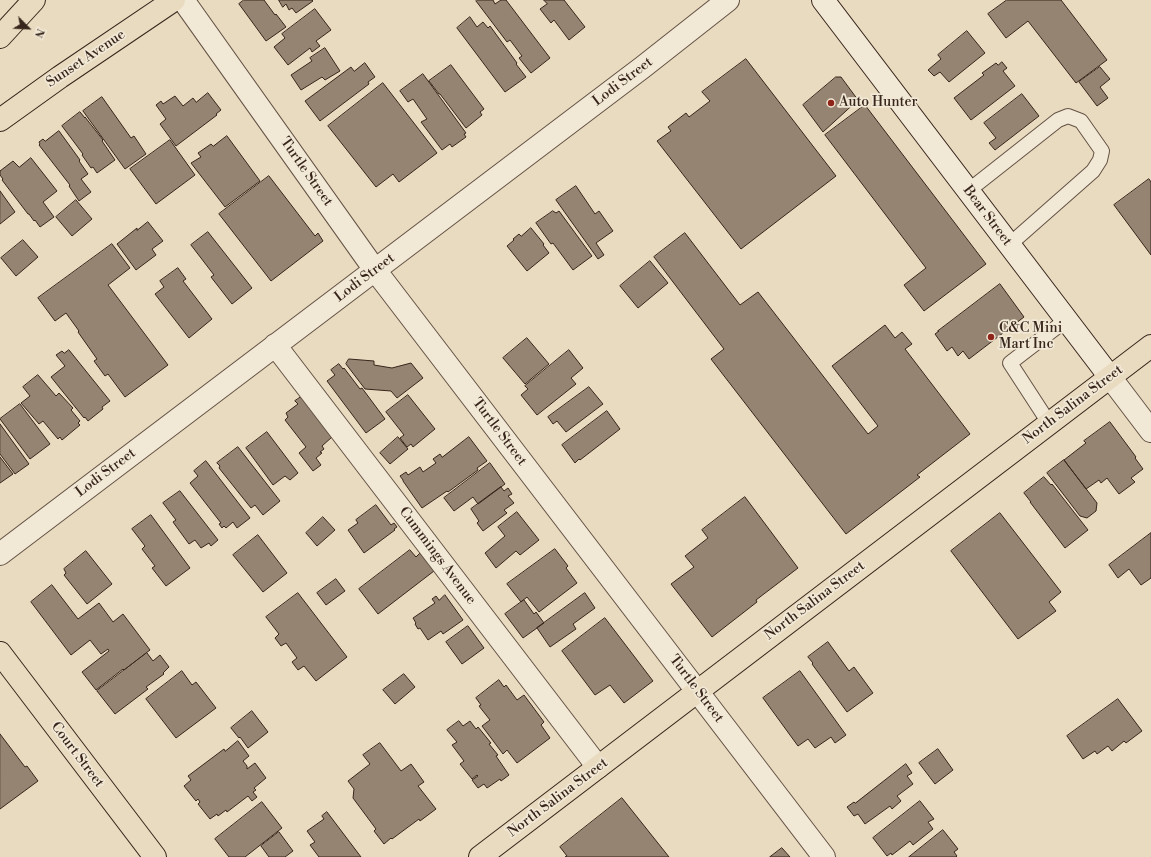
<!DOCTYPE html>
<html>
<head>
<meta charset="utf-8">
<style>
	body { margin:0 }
	#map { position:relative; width:1151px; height:857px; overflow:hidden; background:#e9dbc0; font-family:"Libre Bodoni",serif }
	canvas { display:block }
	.north { position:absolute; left:8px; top:8px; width:40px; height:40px; -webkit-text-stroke:3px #f1e8d6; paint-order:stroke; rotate:114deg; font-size:11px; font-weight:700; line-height:16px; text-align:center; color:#38251b }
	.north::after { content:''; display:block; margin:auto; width:14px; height:18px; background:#38251b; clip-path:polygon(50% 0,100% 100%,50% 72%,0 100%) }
</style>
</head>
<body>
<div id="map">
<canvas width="1151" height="857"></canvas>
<div class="north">N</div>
</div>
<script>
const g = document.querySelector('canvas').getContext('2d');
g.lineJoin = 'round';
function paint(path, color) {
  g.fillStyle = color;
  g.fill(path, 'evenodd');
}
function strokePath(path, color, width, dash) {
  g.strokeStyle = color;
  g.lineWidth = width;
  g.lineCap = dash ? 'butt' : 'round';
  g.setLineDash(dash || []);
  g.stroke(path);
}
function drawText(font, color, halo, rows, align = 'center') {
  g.font = font + ' "Libre Bodoni",serif';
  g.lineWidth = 3.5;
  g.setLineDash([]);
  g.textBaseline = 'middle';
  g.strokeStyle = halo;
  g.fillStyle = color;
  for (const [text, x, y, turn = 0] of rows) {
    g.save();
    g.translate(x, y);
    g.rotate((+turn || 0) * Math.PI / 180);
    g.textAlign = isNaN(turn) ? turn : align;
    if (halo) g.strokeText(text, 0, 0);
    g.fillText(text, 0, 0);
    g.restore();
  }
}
const building = new Path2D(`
	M244,0H264L275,15L276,14L286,27L266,41L239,4Z
	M279,0H312L313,1L296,13L292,8L289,10L286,4L283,7Z
	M477,0H493L495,4L501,0H506L550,58L531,73L519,58L522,56L510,40L507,42L476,1Z
	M544,0H564L585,27L569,40L554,20L551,23L540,9L547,4Z
	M1007,0H1061L1107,60L1076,83L1028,21L1006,38L988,14Z
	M315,9L331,30L316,41L320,46L312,52L310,48L288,65L274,47L285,38L282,34Z
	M470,17L477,27L483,22L488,28L490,26L517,63L516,64L526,77L505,92L457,28Z
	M967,31L985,53L949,82L940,72L934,76L928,70L941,59L938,55Z
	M325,48L340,71L325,80L322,77L301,90L291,75L312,61L310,58Z
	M746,59L836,176L741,249L657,141L671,131L668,127L686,113L689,117L710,101L702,92Z
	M1002,62L1007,68L1003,71L1015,86L971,120L954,98L984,75L982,73L996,63L998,65Z
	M365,63L375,77L368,82L369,84L320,121L305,101L351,67L354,71Z
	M451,65L484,109L480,112L482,115L466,128L440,94H439L429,81Z
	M1100,67L1110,79L1100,87L1108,98L1097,106L1079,82Z
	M423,74L466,133L464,134L466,137L452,147L450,144L442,150L421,122L427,119L413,99L408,102L400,91Z
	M836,77H841L858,100L823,132L803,105Z
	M383,83L437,153L399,182L393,174L376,187L328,126Z
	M208,93L221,110L216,114L217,115L176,146L160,124L166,119L156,105L161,101L163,104L175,96L183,106L193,98L196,102Z
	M1022,94L1039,116L995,150L989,143L996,138L984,123Z
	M102,97L131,138L134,136L146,154L125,169L83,111Z
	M865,105L986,264L924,311L904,285L926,268L825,135Z
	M80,112L85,118V117L103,140L102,141L115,160L97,173L93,167L91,168L82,155L83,154L62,126Z
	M59,131L80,160L79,161L88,174L81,179L91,192L79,201L69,186L70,185L39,145L40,144L39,142L43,139L45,141Z
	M227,136L260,181L225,207L191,163L201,157L198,153L211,144L213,146Z
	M170,140L195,175L156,204L130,169Z
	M31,158L57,191L43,202L54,217L40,227L35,220L34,221L29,214H28L2,180L3,179L0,175V171L13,161L19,167Z
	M269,176L315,236L318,233L323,241L271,281L219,214Z
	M1149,179L1151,182V255L1114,205Z
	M576,186L595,214L599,211L613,231L596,243L604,255L598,259L556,200Z
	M0,191L15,212L0,224Z
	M76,200L92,219L72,236L56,217Z
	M553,211L556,213L559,211L592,256L573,270L553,243L551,244L536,223Z
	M148,222L163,241L152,249L156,255L136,270L117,244L137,228V230Z
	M531,228L544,244L543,245L549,253L527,271L507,246L514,240L513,239L519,234L521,236Z
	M208,232L252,288L232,304L211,277L214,275L191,245Z
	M685,233L740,305L758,292L868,434L878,426L832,366L885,325L895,338L902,332L912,344L905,349L970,434L917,475L920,477L846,534L711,359L724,349L654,257Z
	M23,240L38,257L16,276L1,258Z
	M112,244L130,268L108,285L168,365L125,397L108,374L105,376L94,361L97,359L78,332L79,331L66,313L55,321L38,298Z
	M650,261L668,283L638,308L620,286Z
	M178,268L186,279L183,281L212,319L189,338L155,294L164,287L160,281Z
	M1000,284L1024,317L969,359L963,351L958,356L952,347L947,351L935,334L939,331H938Z
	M527,338L549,364L525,384L503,358Z
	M69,350L110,401L102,407L103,409L88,421L85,417L84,418L51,377L65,366L56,355L62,351L64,353Z
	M569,350L583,368L571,378L576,384L537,415L521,395L528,389L525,386Z
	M349,359L374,361V365L392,368L411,363L423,378L397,398L391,391L365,389L346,364Z
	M339,364L343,369L344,368L360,389L362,388L385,419L366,433L327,381L335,375L331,370Z
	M38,375L56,396L59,393L73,408L71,410L80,421L78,423L80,425L62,440L60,437L58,439L43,421L39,424L21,403L30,396L23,387Z
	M589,387L603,404L566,432L557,421L553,424L548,417Z
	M408,395L435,429L413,447L411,444L407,447L400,438L404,435L386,412Z
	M301,397L332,437L322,446L324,449L320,452L322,453L316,458L321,465L313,471L299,453L306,447L285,420L288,417L286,413L298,404L295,401Z
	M20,404L50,444L30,459L0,419Z
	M607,411L620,429L580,460L579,459L575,463L562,445Z
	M1110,422L1136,457L1135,458L1143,469L1131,478L1135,482L1119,494L1107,478L1101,483L1099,480L1086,489L1064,460L1086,443L1084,441Z
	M0,424L29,464L15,474L0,454Z
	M267,432L298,473L290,480L285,476L273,485L246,448Z
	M398,437L408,449L390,464L380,453Z
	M469,437L487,461L477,468L478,470L448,492L447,491L422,508L403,481V480L400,476L406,472L408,475L420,467L423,472L436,463L433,459L440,454L442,457Z
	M238,447L280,501L263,515L255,505L251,508L219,468L220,466L217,463Z
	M0,457L13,474L0,483Z
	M1064,460L1097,503L1096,511L1087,518L1080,516L1047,473Z
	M206,461L250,518L237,528L233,522L226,528L224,526L222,528L219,524L221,523L190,483L198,476L194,471Z
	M490,463L505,484L478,504L473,497L454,511L444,498Z
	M1044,477L1051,485L1052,484L1088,530L1065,548L1030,502H1031L1024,493Z
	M501,487L504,491L508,488L512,494L508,496L514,503L504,510L507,513L483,531L477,523L479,521L471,509Z
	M180,491L218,540L211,546L209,543L201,548L195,540L189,544L173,522L176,520L163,503Z
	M745,497L798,568L756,600L757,602L712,637L671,584L694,567L685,556L708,538L702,530Z
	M376,505L391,525L394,523L397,527L394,529L395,530L364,553L348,530L358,523L356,520Z
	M517,512L539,540L520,555L516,551L496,568L485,553L505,536L498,527Z
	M1000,513L1061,592L1049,602L1056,611L1018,639L951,551Z
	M151,515L190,568L166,586L152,568L155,566L142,549L145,546L132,529Z
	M323,517L335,530L317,546L306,533Z
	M1151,533V578L1141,585L1129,569L1118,578L1109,565Z
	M258,535L287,573L263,592L233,555Z
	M555,549L568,566L566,568L577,583L539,612L527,597L521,602L507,584Z
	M410,550L416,557L420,553L434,571L378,614L359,589Z
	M86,551L112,584L87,604L64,575L66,573L64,569Z
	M336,579L345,591L326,605L317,593Z
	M52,585L78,619L99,603L113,622L123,614L150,650L124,670L123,669L96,690L82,672L109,651L108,649L101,654L90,640L71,655L31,602Z
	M298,593L347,657L316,681L304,666L298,670L292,662L297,658L286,643L281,646L275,638L279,634L266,617Z
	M585,593L595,608L573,624L576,629L550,647L537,628Z
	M445,595L463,620L443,634L441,631L428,640L420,628L418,629L415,624L416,623L413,618L435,603L432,599L436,596L439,600Z
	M524,600L534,614L536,612L544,623L523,638L505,614Z
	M605,618L653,681L624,703L610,685L595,695L562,651Z
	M468,626L484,648L462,664L446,642Z
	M828,642L849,671L854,667L873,693L847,712L812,664L813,663L808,657Z
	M147,653L153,661L160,655L169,667L163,673L164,674L146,687L148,689L115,714L97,691Z
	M182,671L192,685L196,682L216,708L176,738L146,699Z
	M800,671L846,735L835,743L831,737L815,748L808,739L798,746L763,698Z
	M404,674L415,687L395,704L383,690Z
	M499,680L504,687L506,685L517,700L524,695L544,722L541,725L550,738L517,763L507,750L503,754L482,726L490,720L479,706L481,705L476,698Z
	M1118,699L1142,731L1126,743L1124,741L1112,751L1108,746L1097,754L1095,751L1083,759L1067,736Z
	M252,711L268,732L248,748L240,737L239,738L231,728Z
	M459,721L463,726L470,721L476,729L478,727L491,743L489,744L498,755L496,756L509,775L501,781L500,779L487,788L484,784L478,788L472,780L478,776L477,775L472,779L460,764L464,761L452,745L457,742L447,730Z
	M0,734L25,767L27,766L38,781L0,809Z
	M238,741L249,756L243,761L247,766V769L255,763L266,778L254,788L256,790L253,792L257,797L252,801L248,796L227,812L226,810L218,816L217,814L210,819L198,804L200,802L198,799L196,801L184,786L191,780L188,776L224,749L225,751Z
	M380,743L401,771L411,764L424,782L418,786L436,809L420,821L419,819L392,839L391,838L384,844L374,831L376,829L353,798L354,789L348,781L370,764L363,755Z
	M938,749L953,770L935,784L919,763Z
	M906,764L912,773L907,776L913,784L897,796L901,801L892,809L890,806L865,824L858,814L854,816L847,807L854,802L855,803Z
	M622,798L669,857H565L567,856L560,847Z
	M920,801L934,819L928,822L933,829L913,845L910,841L892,855L891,853L887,856L873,838Z
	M262,802L282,828L245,857H229L215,839Z
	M327,812L361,857H319L310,845L315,842L307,831L324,819L322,816Z
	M943,830L958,849L954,852L957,856L956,857H909Z
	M279,832L293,851L285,857H269L261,846Z
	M782,848L790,857H770Z`);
const lane = new Path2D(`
	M968,191L1058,120L1068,116L1081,121L1102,151L1100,160L1093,171L1009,245
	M1049,423L1010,363L1066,320`);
const street = new Path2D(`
	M183,0L375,270L824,857
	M275,345L598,767
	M1110,377L1151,431
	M0,554L643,67L728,0`);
const secondary = new Path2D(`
	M823,0L1110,377`);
const primary = new Path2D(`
	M0,120L60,77L174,0
	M0,653L155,857
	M480,857L1151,346`);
const highway = new Path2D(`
	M0,37L34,0`);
const markers = [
	[831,103,4,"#8f2418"],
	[991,337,4,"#8f2418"]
];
const streetNames = [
	["Sunset Avenue",86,59,-34],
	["Lodi Street",623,82,-37],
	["Turtle Street",306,172,55],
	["Bear Street",987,216,53],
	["Lodi Street",365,278,-37],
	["North Salina Street",1073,405,-37],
	["Turtle Street",499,432,53],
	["Lodi Street",106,473,-37],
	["Cummings Avenue",437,556,53],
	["North Salina Street",815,601,-37],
	["Turtle Street",696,689,53],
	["Court Street",77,755,53],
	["North Salina Street",558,798,-37]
];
const poiNames = [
	["Auto Hunter",839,103],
	["C&C Mini",999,329],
	["Mart Inc",999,345]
];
paint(building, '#948471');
strokePath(building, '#38251b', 1);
strokePath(lane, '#645244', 16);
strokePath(street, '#645244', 24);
strokePath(secondary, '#38251b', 24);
strokePath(primary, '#38251b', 24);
strokePath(highway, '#38251b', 24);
strokePath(lane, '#f1e8d6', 14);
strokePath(street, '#f1e8d6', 22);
strokePath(secondary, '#f1e8d6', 22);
strokePath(primary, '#e9dbc0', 22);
strokePath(highway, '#e9dbc0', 22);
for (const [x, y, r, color] of markers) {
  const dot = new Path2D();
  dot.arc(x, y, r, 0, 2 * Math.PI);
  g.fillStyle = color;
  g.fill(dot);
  strokePath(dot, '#f1e8d6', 1.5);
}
drawText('14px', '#38251b', '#f1e8d6', streetNames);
drawText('14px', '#38251b', '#f1e8d6', poiNames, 'left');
</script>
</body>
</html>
